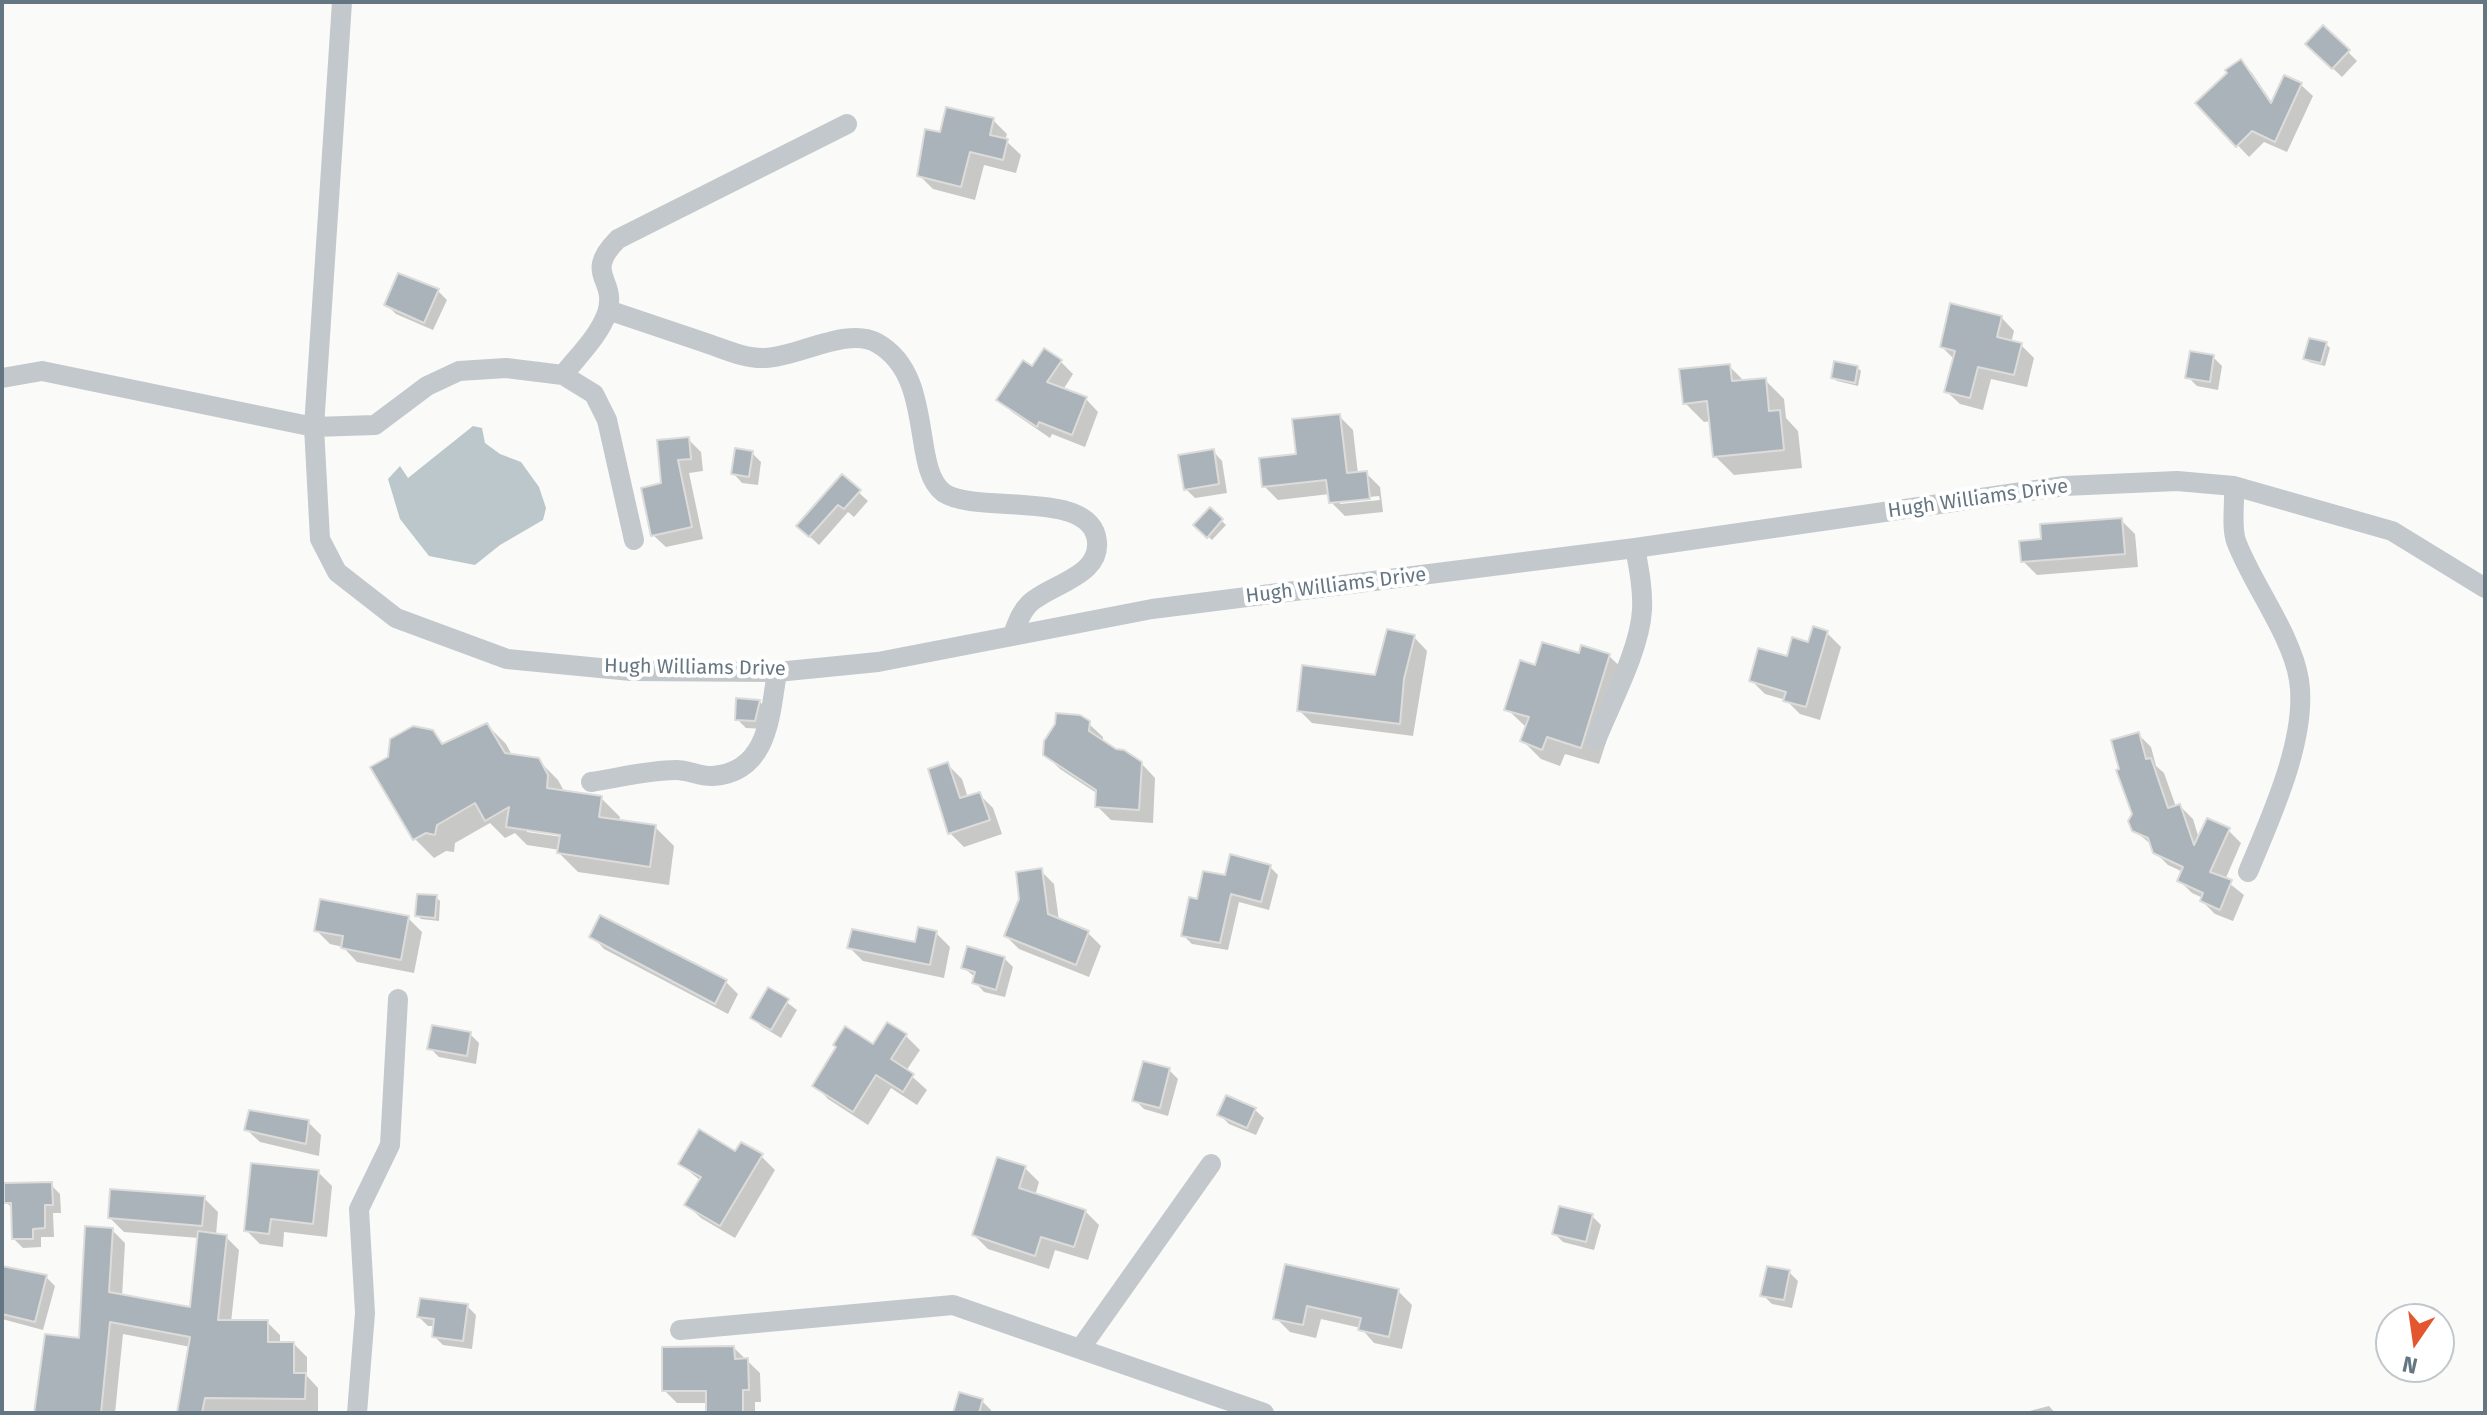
<!DOCTYPE html>
<html>
<head>
<meta charset="utf-8">
<style>
	body { margin:0 }
	#map { position:relative; width:2487px; height:1415px; overflow:hidden; background:#fafaf8; font-family:"Fira Sans",sans-serif }
	canvas { display:block }
	.frame { position:absolute; inset:0; border:4px solid #657683; pointer-events:none }
	.north { position:absolute; left:2375px; top:1303px; width:80px; height:80px; box-sizing:border-box; background:#fff; border:2px solid #c1c8cd; border-radius:50%; rotate:193deg; font-size:22px; font-weight:700; line-height:32px; text-align:center; color:#657683 }
	.north::after { content:''; display:block; margin:auto; width:28px; height:36px; background:#e4572e; clip-path:polygon(50% 0,100% 100%,50% 72%,0 100%) }
</style>
</head>
<body>
<div id="map">
<canvas width="2487" height="1415"></canvas>
<div class="frame"></div>
<div class="north">N</div>
</div>
<script>
const g = document.querySelector('canvas').getContext('2d');
g.lineJoin = 'round';
function paint(path, color) {
  g.fillStyle = color;
  g.fill(path, 'evenodd');
}
function strokePath(path, color, width, dash) {
  g.strokeStyle = color;
  g.lineWidth = width;
  g.lineCap = dash ? 'butt' : 'round';
  g.setLineDash(dash || []);
  g.stroke(path);
}
function drawText(font, color, halo, rows, align = 'center') {
  g.font = font + ' "Fira Sans",sans-serif';
  g.lineWidth = 8;
  g.setLineDash([]);
  g.textBaseline = 'middle';
  g.strokeStyle = halo;
  g.fillStyle = color;
  for (const [text, x, y, turn = 0] of rows) {
    g.save();
    g.translate(x, y);
    g.rotate((+turn || 0) * Math.PI / 180);
    g.textAlign = isNaN(turn) ? turn : align;
    if (halo) g.strokeText(text, 0, 0);
    g.fillText(text, 0, 0);
    g.restore();
  }
}
const water = new Path2D(`
	M473,426L482,428L485,443L500,454L521,462L539,487L546,508L543,520L500,545L475,565L429,556L400,519L388,479L400,466L408,478Z`);
const shadow = new Path2D(`
	M2323,27L2357,61L2342,77L2307,44Z
	M2241,61L2252,73L2273,104L2301,85L2313,96L2287,152L2264,142L2249,157L2197,103Z
	M993,120L1007,134L1005,140L1021,155L1016,173L984,165L975,200L933,189L919,175L942,135Z
	M438,291L447,300L433,330L396,314L387,305Z
	M2001,317L2014,331L2011,343L2021,345L2034,358L2027,387L1991,379L1983,410L1960,404L1946,391L1955,360L1942,347Z
	M2326,344L2330,348L2325,366L2309,362L2305,358Z
	M2213,357L2222,366L2218,390L2197,386L2188,377Z
	M1061,362L1073,374L1063,390L1086,399L1098,412L1085,447L1052,434L1050,438L1012,412L999,400L1033,369Z
	M1729,366L1745,382L1765,380L1784,399L1786,418L1798,431L1802,468L1734,475L1715,456L1711,421L1704,422L1685,403Z
	M1857,367L1861,371L1858,386L1837,381L1833,377Z
	M1339,416L1353,430L1358,474L1366,473L1380,487L1383,512L1345,516L1331,502L1330,494L1278,500L1264,486ZM1379,496L1380,500L1340,504V500Z
	M688,439L701,452L703,471L689,473L703,539L666,547L653,535L663,485Z
	M1213,451L1222,461L1227,493L1195,498L1186,489Z
	M752,453L761,462L758,485L742,483L733,473Z
	M842,477L868,501L854,517L848,512L819,545L808,535Z
	M1210,510L1226,525L1212,540L1196,525Z
	M2121,520L2135,534L2138,567L2037,575L2023,561L2043,541Z
	M1827,633L1841,647L1820,720L1800,714L1786,700L1765,694L1751,680Z
	M1414,637L1427,651L1413,736L1312,723L1299,710L1377,677Z
	M1580,656H1609L1628,674L1599,764L1565,754L1560,766L1541,759L1522,740L1527,728L1507,709L1537,667Z
	M759,701L768,710L764,729L746,728L737,719Z
	M1088,723L1103,737V742L1141,763L1155,778L1153,823L1111,820L1097,806L1098,794L1060,769L1045,754L1057,725Z
	M487,725L506,744L513,757L538,760L558,780L565,793L601,798L620,817L619,822L655,827L674,846L669,885L578,872L559,853L560,850L527,845L515,833L505,838L490,823L455,843L454,852L446,851L434,858L415,839L432,732L445,745ZM527,828L570,834L569,838L527,832Z
	M2138,734L2151,747L2156,766L2164,773L2176,807L2180,806L2193,819L2199,839L2228,830L2241,843L2225,880L2244,895L2233,921L2215,914L2202,901L2203,898L2192,893L2179,880L2183,872L2168,865L2155,852L2153,846L2134,830Z
	M948,765L962,779L968,798L979,794L993,808L1002,834L964,847L950,833Z
	M1270,867L1278,875L1269,910L1239,902L1228,950L1192,944L1183,935L1199,901L1226,877Z
	M1041,871L1054,884L1059,921L1088,933L1101,946L1089,977L1019,949L1006,936Z
	M436,897L440,901L439,921L421,919L417,915Z
	M408,918L422,932L414,973L357,962L343,947L330,944L316,930Z
	M936,933L950,947L944,978L863,961L849,947L916,944Z
	M592,936L726,982L738,994L728,1014L604,949Z
	M1004,958L1013,967L1005,997L984,992L975,982L976,978L963,967Z
	M769,989L797,1010L781,1038L761,1026L752,1017Z
	M888,1024L906,1036L920,1050L906,1071L927,1090L917,1105L891,1088L868,1125L828,1099L815,1085L839,1048L874,1047Z
	M470,1034L479,1043L476,1064L439,1057L430,1048Z
	M1169,1070L1178,1079L1168,1116L1144,1109L1135,1100Z
	M1254,1109L1264,1118L1256,1135L1229,1124L1220,1115Z
	M308,1122L321,1135L319,1156L260,1142L246,1129Z
	M736,1154L761,1156L775,1170L735,1238L701,1218L687,1205L701,1181L680,1164Z
	M1025,1168L1039,1182L1035,1196L1085,1211L1099,1225L1088,1260L1055,1250L1049,1269L988,1249L974,1235Z
	M318,1172L332,1186L327,1237L284,1232L283,1247L260,1244L246,1230Z
	M51,1185L60,1194L61,1213H53L54,1237H41V1247L23,1248L14,1239L13,1209L6,1202Z
	M204,1198L218,1212L216,1235L226,1237L239,1250L231,1322H267L280,1335V1344H294L307,1357V1376L318,1388V1412L179,1413L191,1347L123,1334L115,1413H36L81,1340L112,1230L125,1243L122,1297L191,1310L199,1238L124,1232L110,1218Z
	M1592,1216L1601,1225L1594,1250L1563,1242L1554,1233Z
	M1287,1267L1398,1291L1412,1305L1402,1349L1374,1343L1361,1328L1321,1319L1316,1338L1290,1332L1276,1318Z
	M2,1268L46,1277L55,1286L43,1330L2,1319Z
	M1789,1272L1798,1281L1792,1308L1772,1304L1763,1295Z
	M467,1306L476,1315L472,1349L443,1345L434,1336L435,1326H428L419,1317Z
	M734,1348L760,1373L761,1402H755V1413H708V1403H677L664,1390Z
	M982,1401L991,1410L990,1413H955Z
	M2049,1406L2055,1413H2022Z`);
const building = new Path2D(`
	M2323,25L2350,50L2332,69L2305,44Z
	M2241,59L2271,103L2284,75L2302,83L2275,142L2252,131L2236,147L2195,103L2227,73L2225,70Z
	M946,107L994,118L990,135L1008,139L1003,160L970,152L961,187L917,176L925,129L940,132Z
	M398,273L439,289L424,323L384,305Z
	M1950,303L2002,316L1997,337L2022,343L2014,375L1978,367L1970,398L1944,392L1955,351L1940,347Z
	M2309,338L2327,342L2321,363L2303,359Z
	M1044,348L1062,360L1047,382L1087,397L1072,435L1039,422L1037,427L996,400L1023,360L1032,366Z
	M2190,351L2214,355L2210,382L2185,378Z
	M1834,361L1858,366L1855,383L1831,378Z
	M1730,364L1732,381L1766,378L1769,411L1780,410L1784,450L1713,457L1707,401L1683,404L1679,369Z
	M1340,414L1347,473L1367,471L1370,499L1329,503L1326,480L1262,487L1259,458L1296,454L1292,419Z
	M689,437L691,459L678,460L692,527L651,536L641,488L661,483L657,440Z
	M735,448L753,451L749,477L731,474Z
	M1214,449L1219,484L1184,490L1178,455Z
	M842,474L861,490L844,509L838,505L809,537L796,526Z
	M1210,507L1223,519L1207,538L1193,525Z
	M2122,518L2125,554L2021,562L2019,541L2041,539L2040,524Z
	M1813,626L1828,631L1806,707L1783,701L1786,692L1749,681L1758,648L1787,656L1792,637L1808,642Z
	M1387,629L1415,635L1404,679L1400,724L1297,711L1302,665L1375,675Z
	M1542,642L1579,653L1581,645L1610,654L1581,748L1547,737L1542,750L1520,741L1529,717L1504,710L1520,660L1535,665Z
	M736,698L760,700L755,721L735,720Z
	M1056,713L1080,715L1090,721L1089,731L1116,749L1124,750L1142,762L1139,810L1095,807L1096,790L1043,755L1044,741L1055,724Z
	M487,723L505,753L539,758L548,775L547,788L602,796L599,817L656,825L650,867L557,853L560,835L506,827L509,807L485,821L475,803L437,825L435,835L426,833L413,840L370,767L388,757L390,739L413,726L433,730L442,744Z
	M2139,732L2146,759L2151,758L2168,808L2180,804L2194,845L2207,818L2230,828L2210,872L2232,880L2220,910L2200,901L2203,893L2177,881L2183,867L2153,853L2148,838L2132,831L2128,821L2132,814L2116,770L2119,769L2111,740Z
	M948,762L960,798L980,792L990,820L948,834L928,769Z
	M1230,854L1271,865L1261,902L1231,894L1220,943L1181,936L1189,897L1197,899L1203,871L1225,875Z
	M1042,868L1048,914L1089,931L1076,965L1004,936L1019,899L1016,872Z
	M417,894L437,895L435,918L415,916Z
	M320,899L409,916L401,960L341,948L343,936L314,931Z
	M600,915L727,980L715,1004L589,937Z
	M918,927L937,931L930,965L847,948L852,929L915,942Z
	M967,946L1005,957L996,990L972,983L975,972L961,968Z
	M768,987L789,999L771,1030L750,1018Z
	M887,1022L907,1034L891,1059L914,1074L903,1092L876,1075L853,1112L812,1086L836,1047L833,1045L845,1026L873,1044Z
	M432,1025L471,1032L467,1056L427,1049Z
	M1143,1061L1170,1068L1160,1108L1132,1101Z
	M1226,1095L1256,1108L1247,1128L1217,1115Z
	M249,1110L309,1120L306,1144L244,1130Z
	M699,1129L735,1151L741,1142L763,1154L720,1226L684,1205L701,1177L678,1164Z
	M997,1157L1026,1166L1019,1188L1086,1210L1074,1247L1041,1237L1035,1256L972,1235Z
	M251,1163L319,1170L313,1224L271,1219L269,1234L244,1231Z
	M52,1182L53,1205H45V1228L33,1229V1239H12L11,1203H4V1183Z
	M110,1189L205,1196L202,1226L108,1218Z
	M1559,1206L1593,1214L1586,1242L1552,1234Z
	M85,1226L113,1228L109,1292L190,1307L198,1231L227,1235L218,1320H268V1342H294V1373H306L305,1399L205,1398L202,1413H177L190,1337L110,1322L101,1413H34L45,1334L79,1338Z
	M1285,1264L1399,1289L1389,1337L1358,1330L1361,1318L1307,1306L1303,1325L1273,1319Z
	M2,1266L47,1275L35,1322L2,1314Z
	M1767,1266L1790,1270L1784,1300L1760,1296Z
	M420,1298L468,1304L463,1341L432,1337L434,1319L417,1317Z
	M734,1346L735,1359L748,1358L749,1390H743V1413H706V1391H662V1347Z
	M959,1392L983,1399L979,1413H953Z`);
const minor = new Path2D(`
	M342,2L314,427L320,539L337,572L396,618L507,659L631,671L777,672L878,662L1152,609L1635,548L2064,486L2177,481L2234,486L2392,531L2485,588
	M608,310C641,321 673,332 706,343C724,349 745,359 765,358C798,357 848,326 877,343C936,376 910,469 944,493C976,514 1084,490 1096,536C1106,576 1049,584 1029,604C1020,613 1017,625 1012,636
	M563,375C578,356 599,336 607,313C618,278 582,275 618,239L847,124
	M2,378L42,371L314,427L375,425L427,386L459,371L506,368L563,375L594,394L607,420L634,540
	M2234,486C2235,503 2231,526 2236,541C2252,584 2292,635 2299,680C2308,738 2270,819 2248,872
	M1596,740C1611,703 1640,649 1642,610C1643,589 1639,569 1635,548
	M591,782C618,778 649,770 676,770C689,770 701,777 713,776C769,772 770,714 777,672
	M680,1330L953,1305L1264,1413
	M1080,1349L1211,1164
	M357,1413L365,1313L359,1209L390,1145L398,999`);
const streetNames = [
	["Hugh Williams Drive",1978,499,-8],
	["Hugh Williams Drive",1336,586,-7],
	["Hugh Williams Drive",695,668,1]
];
paint(water, '#bbc7cb');
paint(shadow, '#0003');
paint(building, '#aab3b9');
strokePath(building, '#dcdcda', 2);
strokePath(minor, '#c3c8cc', 20);
drawText('20px', '#657683', '#fff', streetNames);
</script>
</body>
</html>
